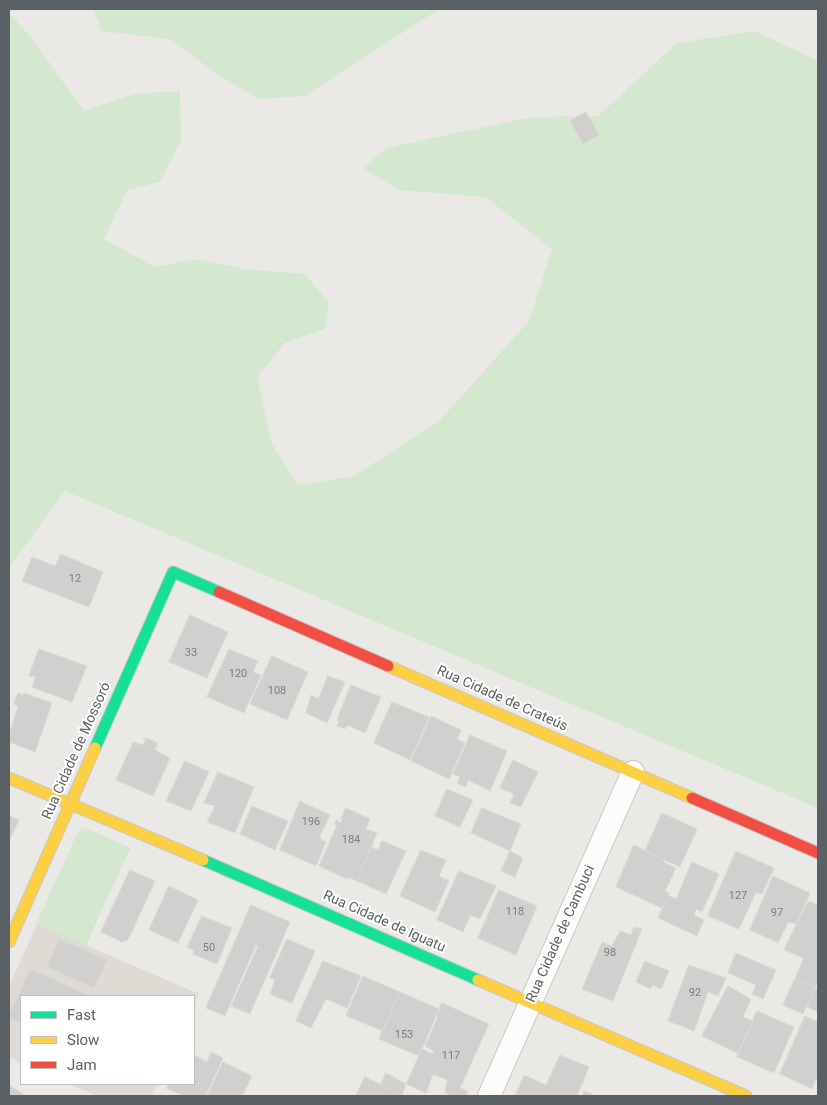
<!DOCTYPE html>
<html>
<head>
<meta charset="utf-8">
<style>
	body { margin:0 }
	#map { position:relative; width:827px; height:1105px; overflow:hidden; background:#ebe9e5; font-family:Roboto,sans-serif }
	canvas { display:block }
	.frame { position:absolute; inset:0; border:10px solid #5a6064; pointer-events:none }
	.legend { position:absolute; left:20px; top:995px; width:175px; height:90px; box-sizing:border-box; background:#fff; border:1px solid #bdbfc1; margin:0; padding:6px 9px; list-style:none; font-size:15px; color:#5a6064 }
	.legend li { display:flex; align-items:center; gap:10px; height:25px }
	.legend b { width:25px; border:1px solid #bdbfc1 }
</style>
</head>
<body>
<div id="map">
<canvas width="827" height="1105"></canvas>
<div class="frame"></div>
<ul class="legend">
<li><b style="height:6px;background:#16e098"></b>Fast</li>
<li><b style="height:6px;background:#ffcf43"></b>Slow</li>
<li><b style="height:6px;background:#f24e42"></b>Jam</li>
</ul>
</div>
<script>
const g = document.querySelector('canvas').getContext('2d');
g.lineJoin = 'round';
function paint(path, color) {
  g.fillStyle = color;
  g.fill(path, 'evenodd');
}
function strokePath(path, color, width, dash) {
  g.strokeStyle = color;
  g.lineWidth = width;
  g.lineCap = dash ? 'butt' : 'round';
  g.setLineDash(dash || []);
  g.stroke(path);
}
function drawText(font, color, halo, rows, align = 'center') {
  g.font = font + ' Roboto,sans-serif';
  g.lineWidth = 4;
  g.setLineDash([]);
  g.textBaseline = 'middle';
  g.strokeStyle = halo;
  g.fillStyle = color;
  for (const [text, x, y, turn = 0] of rows) {
    g.save();
    g.translate(x, y);
    g.rotate((+turn || 0) * Math.PI / 180);
    g.textAlign = isNaN(turn) ? turn : align;
    if (halo) g.strokeText(text, 0, 0);
    g.fillText(text, 0, 0);
    g.restore();
  }
}
const education = new Path2D(`
	M85,828L130,848L86,945L199,994L194,1005V996H21V1063L9,1057V987L77,834L79,831Z
	M69,1084H157L152,1096H98Z`);
const green = new Path2D(`
	M94,9H439L305,96L258,99L215,73L170,39L101,31Z
	M9,13L33,40L84,111L134,94L180,91L181,140L160,182L127,190L104,239L155,267L196,259L245,269L305,274L329,303L325,329L285,343L257,377L272,444L298,485L354,476L440,420L529,321L552,249L485,197L399,190L363,168L386,148L531,117L598,116L677,43L755,31L818,61V808L65,491L9,568Z
	M85,828L130,848L86,945L36,924L77,834L79,831Z`);
const building = new Path2D(`
	M586,112L599,135L583,144L570,121Z
	M61,554L103,572L89,607L22,581L32,557L55,566Z
	M190,615L228,632L207,678L169,662Z
	M39,649L87,666L72,702L32,687L36,677L29,676Z
	M229,649L258,661L253,672L261,675L244,713L207,697Z
	M272,656L308,672L287,720L250,704Z
	M328,676L345,682L327,723L306,713L311,695L318,699Z
	M351,685L381,697L365,733L347,725L345,729L337,726L339,721L337,720Z
	M18,693L23,695L24,693L52,703L35,752L9,742V735L18,706L14,704Z
	M392,702L429,717L410,760L374,743Z
	M431,716L461,730L457,739L465,743L449,779L411,761Z
	M470,735L507,751L490,791L468,780L466,787L457,783L460,777L453,774Z
	M146,738L158,743L155,750L170,758L153,796L116,780L133,742L143,745Z
	M513,760L538,772L521,807L510,803L514,794L500,788Z
	M185,761L209,772L191,811L166,801Z
	M218,772L254,787L235,833L207,822L215,806L204,803Z
	M447,789L473,800L460,827L435,816Z
	M300,801L330,815L319,838L326,842L316,866L280,850Z
	M252,806L288,821L275,850L240,834Z
	M346,808L370,819L366,829L377,833L357,881L347,877V879L319,866L337,825L334,824L336,820L341,823L342,820L341,819Z
	M482,808L521,824L510,851L471,833Z
	M662,813L697,829L680,867L645,851Z
	M9,816L19,820L9,841Z
	M382,841L406,851L386,894L357,881L371,847L378,850Z
	M634,845L664,860L663,862L676,868L665,891L669,893L662,908L616,887Z
	M421,850L446,860L439,876L449,881L435,912L400,896Z
	M510,851L523,858L515,877L501,871Z
	M736,851L774,868L762,894L756,892L739,929L708,916Z
	M692,862L719,874L702,912L696,909L694,915L704,920L697,936L658,918L668,895L676,899Z
	M130,870L155,881L128,940L122,942L101,932Z
	M459,871L496,886L480,919L470,915L463,932L437,920Z
	M773,876L810,893L796,924L788,922L778,943L750,930Z
	M169,886L198,900L178,943L149,930Z
	M499,890L537,906L516,955L478,938Z
	M808,901L818,905V961L817,965H818V980L815,988L795,979L804,958L784,950Z
	M251,905L290,922L250,1014L231,1006L258,946L256,945L225,1016L206,1008Z
	M202,916L232,928L217,964L193,954L194,950L187,948Z
	M634,927L642,929L613,1001L582,989L602,942L612,946L620,931L631,935Z
	M59,939L107,960L94,988L47,967Z
	M287,939L315,951L292,1003L270,994L275,980L270,978Z
	M736,953L776,970L763,999L752,994L756,985L728,973Z
	M323,961L361,976L347,1008L326,999L311,1028L296,1021Z
	M645,961L669,971L661,989L652,985L651,989L636,982Z
	M689,965L726,978L718,996L708,992L694,1031L668,1021Z
	M30,969L91,996H21V1024L9,1018V1016Z
	M363,976L400,992L383,1031L346,1016Z
	M795,979L815,988L803,1014L783,1005Z
	M728,986L751,999L743,1017L753,1021L739,1054L702,1036Z
	M815,988L818,990V1012L807,1007Z
	M400,992L439,1009L419,1056L379,1039Z
	M442,1003L489,1024L460,1088L468,1091L466,1096H454L445,1093L447,1080L433,1074L426,1093L406,1084L422,1049L433,1054L434,1051L425,1046L438,1017L436,1016Z
	M757,1011L794,1027L774,1073L737,1057Z
	M805,1016L818,1022V1075L812,1089L780,1074Z
	M211,1052L223,1058L205,1096H184L166,1088L168,1084H194V1055L207,1062Z
	M560,1055L589,1067L577,1096H515L524,1075L546,1085Z
	M223,1062L252,1076L242,1096H207Z
	M386,1073L406,1084L402,1095L381,1085Z
	M365,1077L402,1095L405,1096H356Z
	M9,1085L25,1095L24,1096H9Z
	M584,1091L596,1096H582Z`);
const street = new Path2D(`
	M489,1096L633,772`);
const fast = new Path2D(`
	M95,748L173,572L219,592
	M203,860L478,980`);
const slow = new Path2D(`
	M388,666L692,798
	M9,778L203,860
	M9,942L95,748
	M478,980L746,1096`);
const jam = new Path2D(`
	M219,592L388,666
	M692,798L818,853`);
const numberNames = [
	["12",75,579],
	["33",191,653],
	["120",238,674],
	["108",277,691],
	["196",311,822],
	["184",351,840],
	["127",738,896],
	["118",515,912],
	["97",777,913],
	["50",209,948],
	["98",610,953],
	["92",695,993],
	["153",404,1035],
	["117",451,1056]
];
const streetNames = [
	["Rua Cidade de Crateús",502,699,24],
	["Rua Cidade de Mossoró",77,751,-66],
	["Rua Cidade de Iguatu",384,922,24],
	["Rua Cidade de Cambuci",561,934,-66]
];
paint(education, '#dedbd5');
paint(green, '#d4e8cf');
paint(building, '#d2d0ce');
strokePath(building, '#dad8d4', 1);
strokePath(street, '#c6c6c6', 24);
strokePath(fast, '#c7c8c8', 13);
strokePath(slow, '#c7c8c8', 13);
strokePath(jam, '#c7c8c8', 13);
strokePath(street, '#fcfcfb', 22);
strokePath(fast, '#16e098', 11);
strokePath(slow, '#ffcf43', 11);
strokePath(jam, '#f24e42', 11);
drawText('11px', '#797d80', null, numberNames);
drawText('14px', '#5a6064', '#fff', streetNames);
</script>
</body>
</html>
